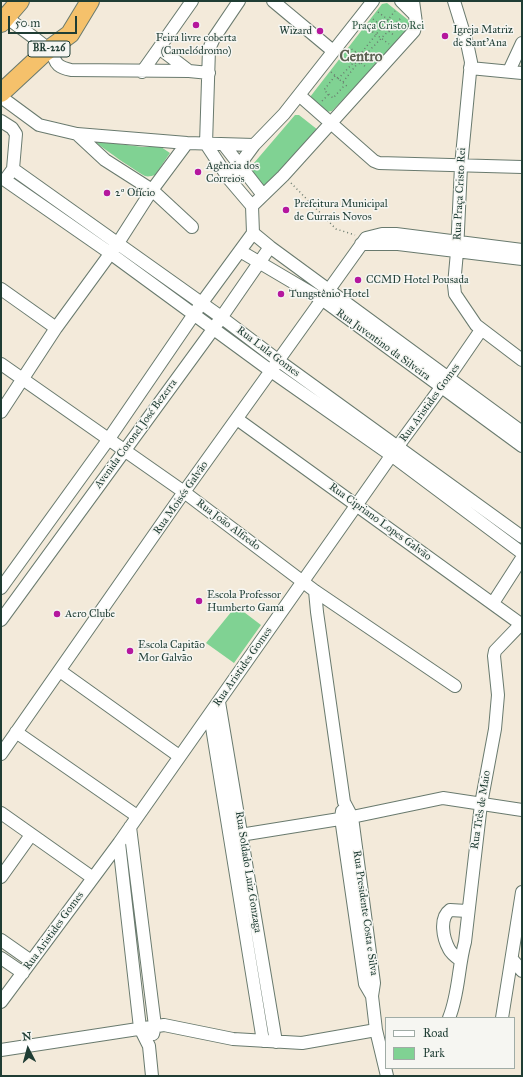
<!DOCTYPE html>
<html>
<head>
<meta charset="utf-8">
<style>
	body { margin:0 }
	#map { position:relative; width:523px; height:1077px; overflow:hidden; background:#f3eada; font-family:"IM FELL Great Primer",serif }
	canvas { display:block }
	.frame { position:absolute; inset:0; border:2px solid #1f3d34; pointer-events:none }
	.legend { position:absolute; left:385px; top:1017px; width:130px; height:52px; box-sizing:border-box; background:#f6f6f2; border:1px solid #a0aca6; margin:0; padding:5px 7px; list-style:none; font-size:12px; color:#1f3d34 }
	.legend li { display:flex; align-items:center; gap:8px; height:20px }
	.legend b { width:20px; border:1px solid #a0aca6 }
	.north { position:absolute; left:8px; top:1029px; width:40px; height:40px; -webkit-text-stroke:3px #f6f6f2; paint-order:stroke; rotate:354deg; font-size:11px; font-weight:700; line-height:16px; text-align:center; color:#1f3d34 }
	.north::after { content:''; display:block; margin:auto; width:14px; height:18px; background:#1f3d34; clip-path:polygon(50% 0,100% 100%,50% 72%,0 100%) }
	.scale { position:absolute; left:8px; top:16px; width:69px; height:18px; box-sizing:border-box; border:2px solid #1f3d34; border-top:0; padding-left:5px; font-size:12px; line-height:14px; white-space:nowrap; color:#1f3d34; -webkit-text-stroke:3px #f6f6f2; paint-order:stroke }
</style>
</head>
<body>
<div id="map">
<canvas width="523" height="1077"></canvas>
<div class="frame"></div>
<ul class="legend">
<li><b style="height:5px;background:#fff"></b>Road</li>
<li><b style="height:11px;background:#80d293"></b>Park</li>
</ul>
<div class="north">N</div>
<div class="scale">50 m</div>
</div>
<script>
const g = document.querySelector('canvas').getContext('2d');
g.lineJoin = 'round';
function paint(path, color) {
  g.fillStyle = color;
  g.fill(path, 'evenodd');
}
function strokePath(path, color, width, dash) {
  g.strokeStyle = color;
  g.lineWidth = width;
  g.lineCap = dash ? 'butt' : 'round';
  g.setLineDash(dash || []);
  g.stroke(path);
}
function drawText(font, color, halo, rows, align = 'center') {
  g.font = font + ' "IM FELL Great Primer",serif';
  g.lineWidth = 3;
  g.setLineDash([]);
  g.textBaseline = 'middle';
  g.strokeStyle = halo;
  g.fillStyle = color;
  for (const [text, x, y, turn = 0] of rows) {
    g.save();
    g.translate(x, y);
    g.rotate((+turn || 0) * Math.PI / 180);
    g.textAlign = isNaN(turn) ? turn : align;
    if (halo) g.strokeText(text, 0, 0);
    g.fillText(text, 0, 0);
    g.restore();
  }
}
const green = new Path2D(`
	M387,3L412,23V27L332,111L327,112L310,97L382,4Z
	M295,115H299L318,130V134L264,186L248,170Z
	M95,141L143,147H161L170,153L155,175C152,176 148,177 145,176C140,174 96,144 95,141Z
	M236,606L261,625L234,663L206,643Z`);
const path = new Path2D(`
	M378,12L400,29
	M373,19L395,36
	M366,27L389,44
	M348,51L355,56L354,62L357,64C362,63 365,60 366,54L362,52L357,53L350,48
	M362,52L395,11
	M366,54L402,17
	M365,59L372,63
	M361,63L367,68
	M331,72L349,88
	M335,76L324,90L333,98L345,85
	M338,79L354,62
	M343,82L357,64
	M322,101L329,94
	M291,183L336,229L355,235`);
const minor = new Path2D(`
	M192,1L159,48L189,71L209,73
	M273,1L333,51
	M401,1L415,15
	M454,1L467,43L471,62L461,166L457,252L454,285L455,294L476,325L522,360
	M6,17C19,27 34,37 47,48C59,58 49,65 71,70L189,71
	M470,68L522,73
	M509,71L522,43
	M142,72L159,48
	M299,95L374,161L379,163L522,167
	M1,97L39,125L77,134L187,143L254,145
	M1,121L12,128L16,134L13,169L5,180L110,253L271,371L391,455L522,553
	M77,134L105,160L152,190L192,227
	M206,144L209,49L214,38L239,1
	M206,144L229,179L252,206
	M224,145L263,195
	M13,169L221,317L279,361L522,537
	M229,179L254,145L284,114L373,1
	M253,233L270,247L522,432
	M253,233L252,206L283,176L414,31L416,23L413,1
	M361,244H398L522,259
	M240,251L323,300L522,446
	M1,289L56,328
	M1,364L184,492L315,591L455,686
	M1,412L56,328L118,243L152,190L187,143
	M237,419L522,625
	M1,588L108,440L201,304L253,233
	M493,603L522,558
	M1,620L214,328L270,247
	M60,671L179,756
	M219,702L276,1042
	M210,715L263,1041
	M16,732L137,816
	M1,754L184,492L366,238L382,234H396L522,250
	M342,811L341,818L365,984L372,996
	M1,813L93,878
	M130,827L155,1026L153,1034
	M234,836L352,817L443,798L522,810
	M119,843L140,1028L149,1046L152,1076
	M1,877L31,835
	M1,940L31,961
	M1,958L23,973
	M512,959L522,971
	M460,960C456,957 451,953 449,949C443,938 439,918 450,910L467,911
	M1,1002L119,843L398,446L448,378L481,330
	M449,1018C459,994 458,967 465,942L481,804L495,729L498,695L494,656L495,651L521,624
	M502,1018L522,892
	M376,1030L387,1076
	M1,1050L164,1025L233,1039L302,1043L376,1030L372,996L374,983L352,817L344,802L317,612L315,591`);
const highway = new Path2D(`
	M1,23L20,1
	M1,93L44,53L70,34L90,1`);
const markers = [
	[196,25,4,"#b5179e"],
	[320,31,4,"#b5179e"],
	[445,36,4,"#b5179e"],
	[198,172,4,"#b5179e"],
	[107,193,4,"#b5179e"],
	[286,210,4,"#b5179e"],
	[358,280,4,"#b5179e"],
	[281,294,4,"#b5179e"],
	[199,601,4,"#b5179e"],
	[57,614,4,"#b5179e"],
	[130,651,4,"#b5179e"]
];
const shields = [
	[49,49,42]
];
const shieldNames = [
	["BR-226",49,49]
];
const parkNames = [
	["Praça Cristo Rei",388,26]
];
const poiNames = [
	["Igreja Matriz",453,30],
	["de Sant'Ana",453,43],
	["Wizard",312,31,"right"],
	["Feira livre coberta",196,38,"center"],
	["(Camelódromo)",196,51,"center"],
	["Agência dos",206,166],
	["Correios",206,179],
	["2º Ofício",115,193],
	["Prefeitura Municipal",294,204],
	["de Currais Novos",294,217],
	["CCMD Hotel Pousada",366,280],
	["Tungstênio Hotel",289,294],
	["Escola Professor",207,595],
	["Humberto Gama",207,608],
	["Aero Clube",65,614],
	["Escola Capitão",138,645],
	["Mor Galvão",138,658]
];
const streetNames = [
	["Rua Praça Cristo Rei",460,194,-87],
	["Rua Juventino da Silveira",383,345,36],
	["Rua Lula Gomes",268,352,37],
	["Rua Aristides Gomes",430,403,-54],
	["Avenida Coronel José Bezerra",136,434,-54],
	["Rua Moisés Galvão",181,498,-55],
	["Rua Cipriano Lopes Galvão",380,522,36],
	["Rua João Alfredo",228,525,37],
	["Rua Aristides Gomes",243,667,-55],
	["Rua Três de Maio",481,810,-81],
	["Rua Soldado Luiz Gonzaga",248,872,81],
	["Rua Presidente Costa e Silva",365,913,82],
	["Rua Aristides Gomes",54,931,-54]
];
const districtNames = [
	["Centro",361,57]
];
paint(green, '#80d293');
strokePath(minor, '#697a6e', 14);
strokePath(highway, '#697a6e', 20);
strokePath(path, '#697a6e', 1.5, [1, 3]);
strokePath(minor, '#fff', 12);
strokePath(highway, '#f5c16b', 18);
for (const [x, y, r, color] of markers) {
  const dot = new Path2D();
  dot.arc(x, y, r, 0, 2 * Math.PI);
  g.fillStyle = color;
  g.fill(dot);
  strokePath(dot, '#f6f6f2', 1.5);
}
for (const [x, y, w] of shields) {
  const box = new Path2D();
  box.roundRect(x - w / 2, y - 8, w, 16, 3);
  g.fillStyle = '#f6f6f2';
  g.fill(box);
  strokePath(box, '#1f3d34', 1);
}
drawText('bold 10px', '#1f3d34', null, shieldNames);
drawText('11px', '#325b47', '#f6f6f2', parkNames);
drawText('11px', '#1f3d34', '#f6f6f2', poiNames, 'left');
drawText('11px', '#1f3d34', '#f6f6f2', streetNames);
drawText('bold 15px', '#5c6052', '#f6f6f2', districtNames);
</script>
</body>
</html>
